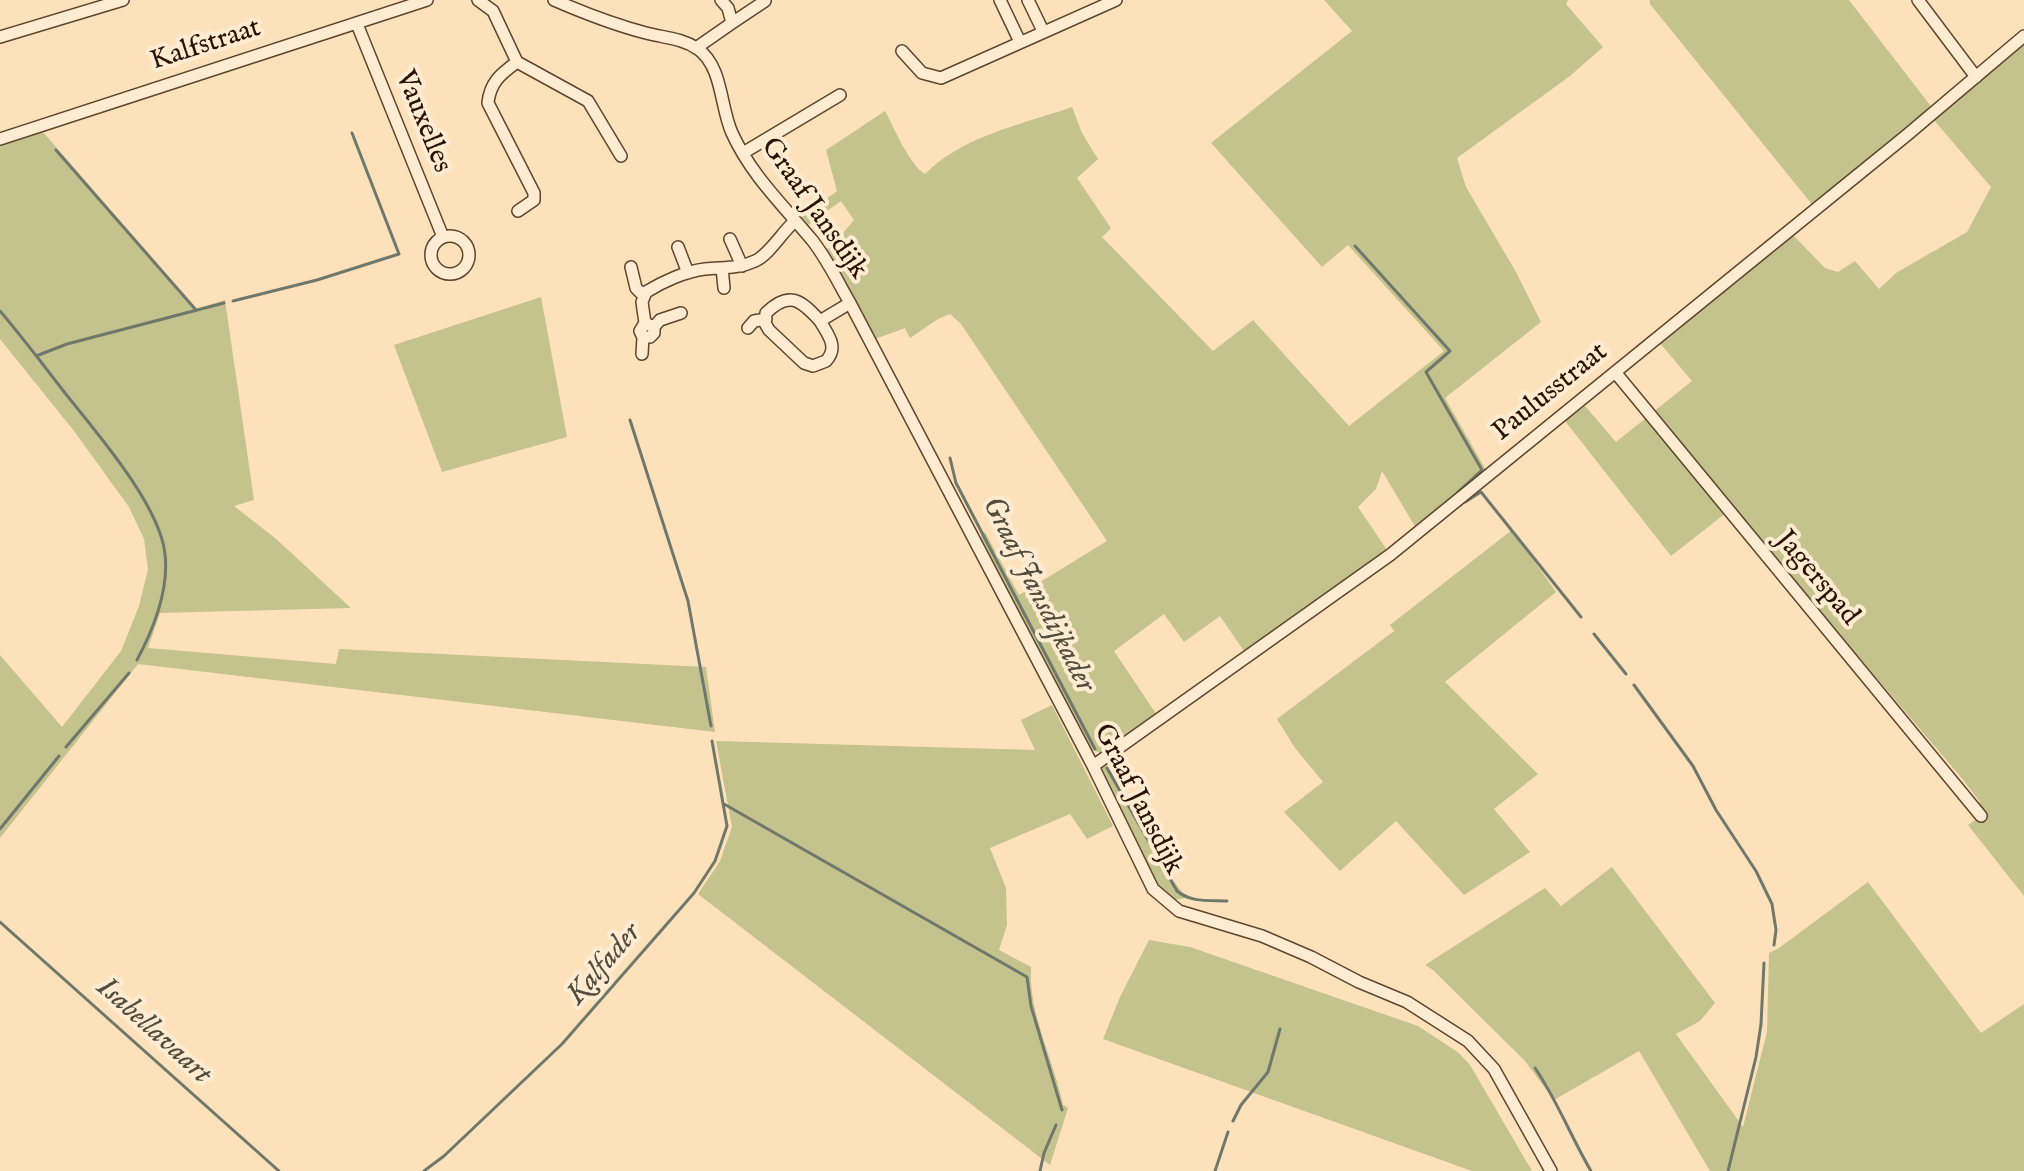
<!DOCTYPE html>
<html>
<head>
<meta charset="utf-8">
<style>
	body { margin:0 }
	canvas { display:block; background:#fde1ba }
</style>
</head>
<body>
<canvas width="2024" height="1171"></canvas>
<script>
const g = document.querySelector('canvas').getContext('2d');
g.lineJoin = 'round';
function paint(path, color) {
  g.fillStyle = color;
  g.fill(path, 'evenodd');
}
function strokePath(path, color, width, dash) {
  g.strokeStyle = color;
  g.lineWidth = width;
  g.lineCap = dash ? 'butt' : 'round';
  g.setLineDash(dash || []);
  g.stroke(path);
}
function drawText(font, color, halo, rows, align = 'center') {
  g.font = font + ' "IM FELL English",serif';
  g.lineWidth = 8;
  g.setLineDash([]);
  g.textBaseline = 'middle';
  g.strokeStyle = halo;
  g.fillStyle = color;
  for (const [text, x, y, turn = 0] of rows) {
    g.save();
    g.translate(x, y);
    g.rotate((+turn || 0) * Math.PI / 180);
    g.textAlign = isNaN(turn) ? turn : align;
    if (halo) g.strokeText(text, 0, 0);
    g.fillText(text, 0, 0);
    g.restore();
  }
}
const green = new Path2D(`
	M1324,0H1568L1566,4L1603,47L1570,76L1457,158L1466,187L1516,272L1541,322L1445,398L1486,470L1416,528L1382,471L1376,489L1358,507L1387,550L1246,654L1220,616L1184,642L1164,614L1114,651L1159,718L1105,755L1086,747L980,538L985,532L1019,595L1107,541L961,324L950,314L938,319L910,338L905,328L875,339L825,249L830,248L854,220L841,201L808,225L802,217L837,191L826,150L885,111C894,127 909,165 925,174C962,136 1023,124 1072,107L1082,133L1098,159L1077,178L1111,228L1102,237L1213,351L1253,320L1349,426L1444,351L1348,245L1322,267L1211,143L1352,31Z
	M1650,0H1849L1933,109L2024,32V896L1968,825L1983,815L1978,804L1980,802L1964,781L1652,413L1692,381L1654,336L1793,235L1825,268L1838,272L1855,261L1879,289L1896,273L1967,232L1991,187L1928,113L1814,207L1650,4Z
	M43,132L196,309L225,300L254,500L234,506L275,538L351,608L160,613L148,648L336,664L339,649L706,667L715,732L138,664L0,838V655L62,727L121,651L139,606L148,569L144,539L129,507L74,431L0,339V146Z
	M541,297L567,437L442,472L394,345Z
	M1585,406L1616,442L1646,418L1726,513L1671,556L1565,421Z
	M1512,530L1556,592L1445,682L1538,774L1494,809L1530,852L1464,895L1396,821L1340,871L1284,812L1323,782L1295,748L1277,719L1394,631L1390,625Z
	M1052,705L1113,826L1087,839L1070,814L990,848L1006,888L1007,925L999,950L1031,967C1028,1013 1054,1060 1063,1105L1068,1108L1050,1165L698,894L720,861L732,827L716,741L1035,750L1021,720Z
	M1105,762L1170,876L1182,892L1190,897L1174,900L1157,885L1101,777V769Z
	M1612,867L1715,1003L1700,1021L1676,1034L1743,1127L1767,1032L1769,953L1779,948L1868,882L1981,1033L2024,1004V1171H1710L1639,1051L1554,1100L1525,1061L1433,970L1425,965L1545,888L1561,906Z
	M1149,940L1190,947L1418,1026L1459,1053L1470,1065L1532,1171H1472L1103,1039L1120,997Z`);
const stream = new Path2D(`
	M56,150L196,310
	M1355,246L1450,351L1426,372L1482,470L1458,492
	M233,301L317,280L399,254L352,133
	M0,311C23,338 44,366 65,393C96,432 160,505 165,554C169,589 153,630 137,660
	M36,356L67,344L224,303
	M630,420L688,601L711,726
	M950,458L956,483L1095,749
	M1465,502L1481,492L1581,617
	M1594,634L1626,674
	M1634,685L1693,766L1716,810L1756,871L1772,904L1776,930L1774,945
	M66,747L129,673
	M1107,768L1177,891C1191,903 1210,900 1227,901
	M724,804L1027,977L1031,1006L1062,1110
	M0,829L59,756
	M0,922L279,1171
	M1535,1068C1557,1100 1571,1137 1591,1171
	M1233,1121L1241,1105L1268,1072L1280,1029
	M424,1171L444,1156L562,1044L694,893L715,861L727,826L712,741
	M1040,1171L1044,1153L1056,1125
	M1215,1171L1228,1132
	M1728,1171L1756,1057L1761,1024L1764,963`);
const minor = new Path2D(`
	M478,0L493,11L517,62L588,101L621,156
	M554,0C584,13 615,25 646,33C665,38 682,38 698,49C723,67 720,107 732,133C751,175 783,205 812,240C827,259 838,282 850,303L1093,766L1153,889L1179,911L1262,936L1311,957L1359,982L1407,1002L1468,1041L1494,1069L1551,1171
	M1000,0L1020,42
	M1028,0L1043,31
	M1918,0L1976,77
	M732,23L765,1
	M357,24L443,237
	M0,37L123,0
	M696,48L732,23L728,8L721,0
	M902,51L922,73L941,78L1116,0
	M517,62C501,74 490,82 488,103L534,193V200L518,211
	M0,139L427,0
	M743,153L840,95
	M431 255a19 19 0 1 1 38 0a19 19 0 1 1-38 0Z
	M730,239L742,266
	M678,247L688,273
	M631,267L636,288L644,296
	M722,268L724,288
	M820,321C828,335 839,347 826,361L813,366L804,363L769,330L765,323L766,313C789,290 801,300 820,321L850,303
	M645,323L654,327V333L650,337H643L640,331L645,323L642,302L646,292C662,282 686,271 705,269C723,267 738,269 755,261C770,254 782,232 795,221
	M654,327L660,320L681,313
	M748,328L754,321L766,319
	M642,354L643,337
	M1615,372L1981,816
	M1093,766L1390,555L1907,135L2024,36`);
const streetNames = [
	["Kalfstraat",206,46,-18],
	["Vauxelles",422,122,68],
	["Graaf Jansdijk",813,209,55],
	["Paulusstraat",1551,393,-39],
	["Jagerspad",1816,579,50],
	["Graaf Jansdijk",1137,800,63]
];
const waterNames = [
	["Graaf Jansdijkader",1037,595,63],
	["Kalfader",605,965,-49],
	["Isabellavaart",153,1032,42]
];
paint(green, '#c4c28d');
strokePath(stream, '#70786b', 3);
strokePath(minor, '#5f452e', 14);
strokePath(minor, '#feecd2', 11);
drawText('28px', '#2a1100', '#feecd2', streetNames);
drawText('italic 30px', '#534d3e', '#feecd2', waterNames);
</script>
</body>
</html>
